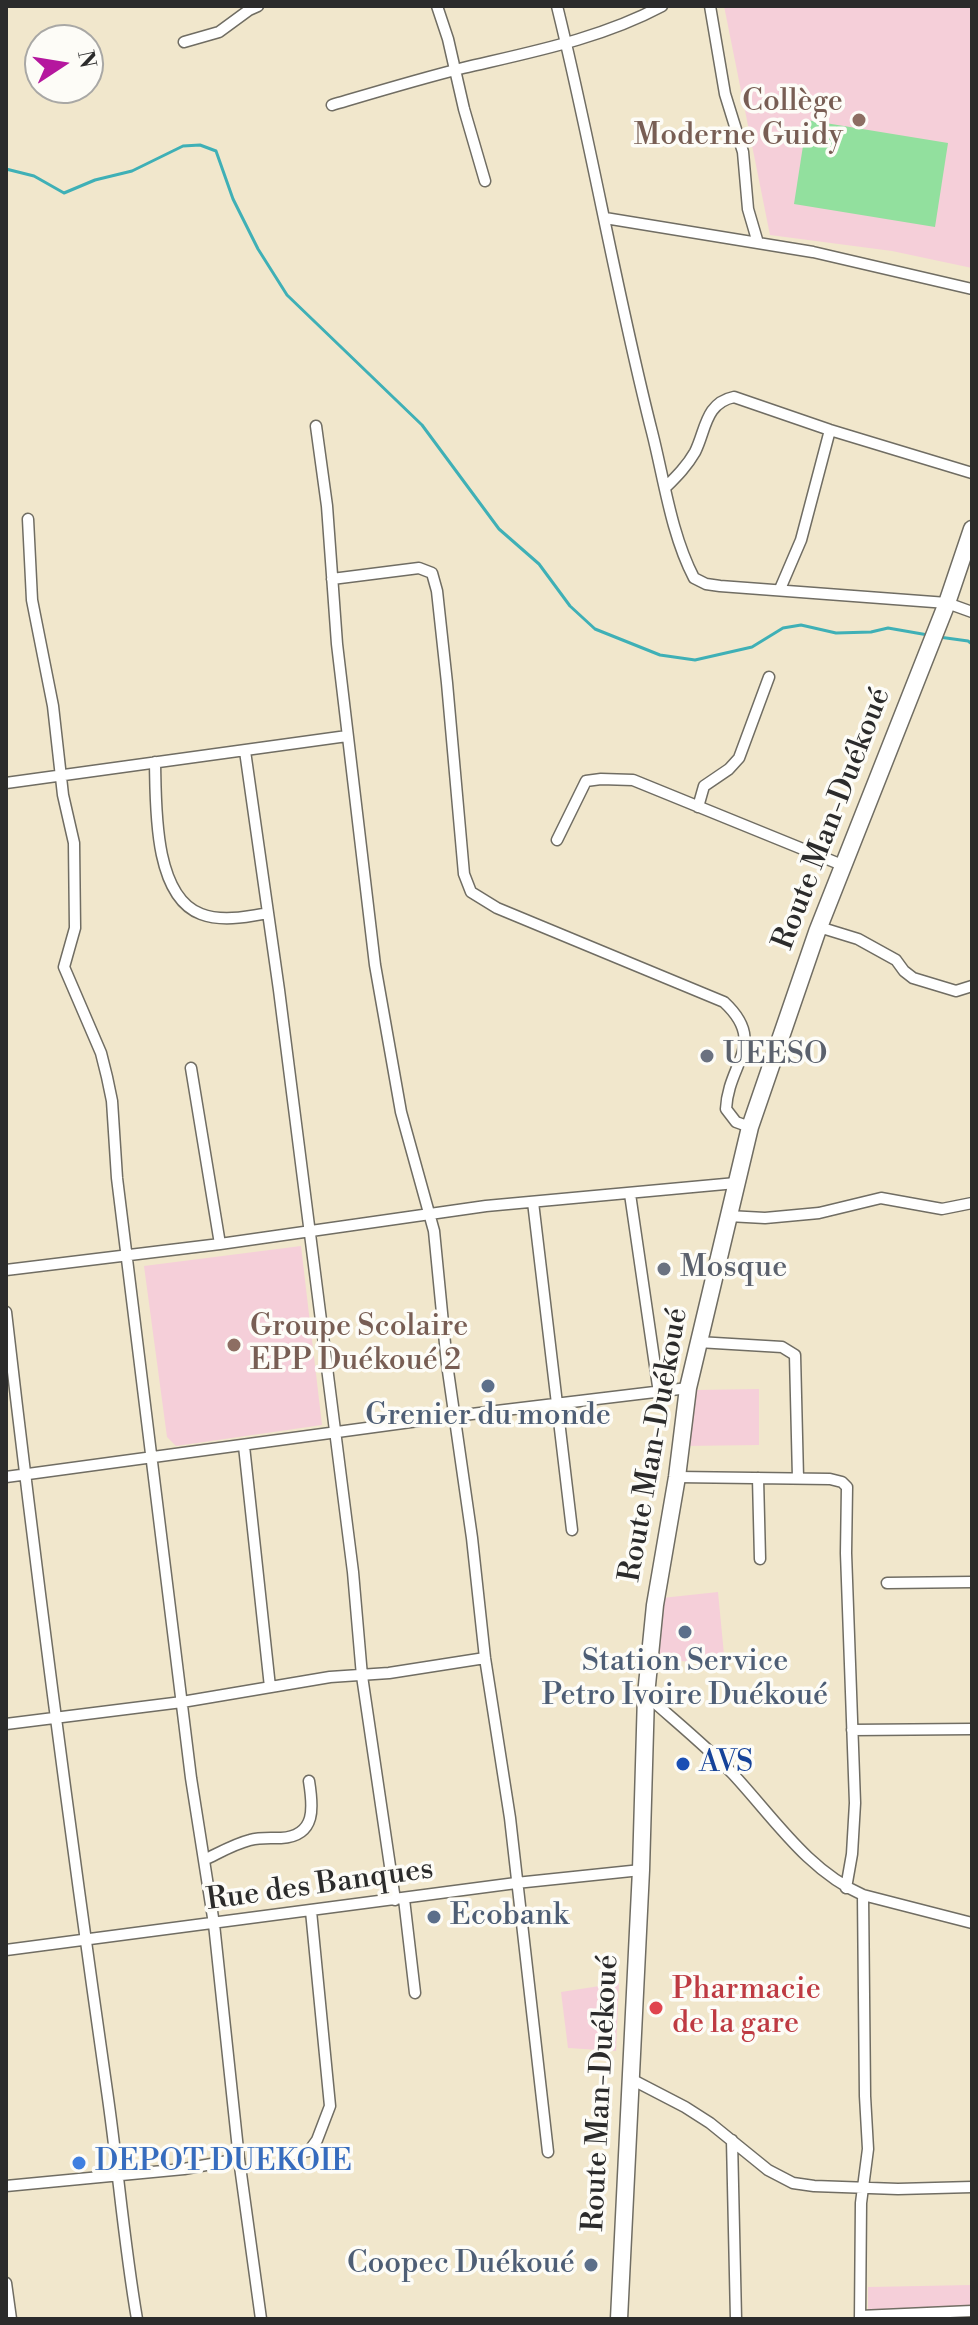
<!DOCTYPE html>
<html>
<head>
<meta charset="utf-8">
<style>
	body { margin:0 }
	#map { position:relative; width:978px; height:2325px; overflow:hidden; background:#f1e7cc; font-family:"Libre Bodoni",serif }
	canvas { display:block }
	.frame { position:absolute; inset:0; border:8px solid #2b2b2b; pointer-events:none }
	.north { position:absolute; left:24px; top:24px; width:80px; height:80px; box-sizing:border-box; background:#fdfcf7; border:2px solid #a9a8a5; border-radius:50%; rotate:78deg; font-size:22px; font-weight:700; line-height:32px; text-align:center; color:#2b2b2b }
	.north::after { content:''; display:block; margin:auto; width:28px; height:36px; background:#b5179e; clip-path:polygon(50% 0,100% 100%,50% 72%,0 100%) }
</style>
</head>
<body>
<div id="map">
<canvas width="978" height="2325"></canvas>
<div class="frame"></div>
<div class="north">N</div>
</div>
<script>
const g = document.querySelector('canvas').getContext('2d');
g.lineJoin = 'round';
function paint(path, color) {
  g.fillStyle = color;
  g.fill(path, 'evenodd');
}
function strokePath(path, color, width, dash) {
  g.strokeStyle = color;
  g.lineWidth = width;
  g.lineCap = dash ? 'butt' : 'round';
  g.setLineDash(dash || []);
  g.stroke(path);
}
function drawText(font, color, halo, rows, align = 'center') {
  g.font = font + ' "Libre Bodoni",serif';
  g.lineWidth = 7;
  g.setLineDash([]);
  g.textBaseline = 'middle';
  g.strokeStyle = halo;
  g.fillStyle = color;
  for (const [text, x, y, turn = 0] of rows) {
    g.save();
    g.translate(x, y);
    g.rotate((+turn || 0) * Math.PI / 180);
    g.textAlign = isNaN(turn) ? turn : align;
    if (halo) g.strokeText(text, 0, 0);
    g.fillText(text, 0, 0);
    g.restore();
  }
}
const built = new Path2D(`
	M724,6H972V268L892,251L770,235Z
	M301,1246L322,1425L176,1446L167,1437L144,1266Z
	M759,1389V1445L683,1446L694,1390Z
	M718,1592L725,1665L658,1659L662,1598Z
	M619,1983L616,2051L568,2048L561,1992Z
	M972,2285V2319H868V2287Z`);
const green = new Path2D(`
	M807,120L948,143L935,227L794,204Z`);
const stream = new Path2D(`
	M6,169L34,176L64,193L95,180L132,171L183,146L200,145L216,151L233,199L258,249L287,295L422,425L499,529L539,564L570,606L595,629L660,655L695,660L752,647L783,628L801,625L836,633L871,632L888,628L928,635
	M939,637L968,641L972,644`);
const minor = new Path2D(`
	M437,6L448,39L464,109L485,181
	M557,6C592,147 616,291 652,432C664,479 671,534 694,578L706,584L720,586L947,603L972,612
	M710,6L725,94L743,152L748,209L758,243
	M184,42L219,32L249,10L258,6
	M332,105C376,92 419,79 463,68C531,52 600,39 662,6
	M605,218L813,252L972,289
	M316,426L327,506L337,644L375,965L401,1112L434,1231L447,1364L472,1538L485,1658L510,1818L548,2152
	M666,487C677,476 687,466 695,452C706,430 705,403 734,397L830,430L972,473
	M28,519L32,600L53,706L63,795L74,843L75,928L64,967L101,1053L107,1077L112,1101L117,1178L191,1778L214,1924L239,2159L261,2319
	M332,579L419,568L432,573L437,591L447,683L464,874L471,892L497,908L724,1002C768,1043 728,1063 726,1109L736,1122L750,1127
	M780,589L801,540L830,430
	M245,751L279,990L353,1572L362,1676L395,1900
	M155,762C156,804 153,896 201,914C222,922 246,917 268,913
	M6,783L347,736
	M698,807L704,786L729,769L739,758L769,677
	M557,840L586,781L601,779L633,780L842,865
	M819,927L858,939L896,960L904,971L913,978L956,991L972,986
	M191,1068L220,1244
	M630,1194L659,1393
	M533,1202L572,1530
	M728,1216L765,1218L819,1213L881,1198L942,1209L972,1203
	M6,1270L220,1244L486,1206L736,1183
	M6,1312C36,1573 70,1832 107,2091C118,2167 124,2244 137,2319
	M698,1342L782,1347L795,1355L798,1478
	M244,1446L270,1687
	M6,1477L455,1416L688,1388
	M677,1477L830,1479L842,1482L847,1487L846,1553L855,1803L852,1854L846,1888
	M758,1478L760,1559
	M887,1583L972,1582
	M646,1695C675,1721 706,1746 733,1774C773,1817 808,1871 863,1895L972,1923
	M6,1724L182,1702L330,1677L389,1673L485,1658
	M852,1730L972,1729
	M204,1860C219,1853 234,1844 250,1840C260,1837 270,1838 281,1838C317,1836 313,1806 309,1781
	M404,1899L415,1993
	M6,1950L516,1883L641,1870
	M631,2079L685,2107L710,2123L768,2170L793,2183L814,2186L898,2189L972,2187
	M732,2140L736,2319
	M284,2156L309,2151L317,2140L330,2106L311,1911
	M6,2186L184,2169L239,2159
	M6,2283L11,2319
	M860,2316L972,2311
	M860,2319L861,2203L868,2149L865,2096L863,1895`);
const primary = new Path2D(`
	M619,2319L641,1870L646,1695L655,1605L677,1477L688,1388L750,1127L817,932L947,603L972,529`);
const markers = [
	[859,120,8,"#8d6e63"],
	[707,1056,8,"#6b7280"],
	[664,1269,8,"#6b7280"],
	[234,1345,8,"#8d6e63"],
	[488,1386,8,"#5c6f8a"],
	[685,1632,8,"#5c6f8a"],
	[683,1764,8,"#1a4fb4"],
	[434,1917,8,"#5c6f8a"],
	[656,2008,8,"#e0444e"],
	[79,2163,8,"#3f7fe0"],
	[591,2265,8,"#5c6f8a"]
];
const educationNames = [
	["Collège",843,103],
	["Moderne Guidy",843,137],
	["Groupe Scolaire",250,1328,"left"],
	["EPP Duékoué 2",250,1362,"left"]
];
const streetNames = [
	["Route Man-Duékoué",833,819,-69],
	["Route Man-Duékoué",655,1445,-80],
	["Rue des Banques",320,1886,-8],
	["Route Man-Duékoué",602,2093,-87]
];
const worshipNames = [
	["UEESO",723,1056],
	["Mosque",680,1269]
];
const serviceNames = [
	["Grenier du monde",488,1417],
	["Station Service",685,1663],
	["Petro Ivoire Duékoué",685,1697],
	["Ecobank",450,1917,"left"],
	["Coopec Duékoué",575,2265,"right"]
];
const transitNames = [
	["AVS",699,1764]
];
const healthNames = [
	["Pharmacie",672,1991],
	["de la gare",672,2025]
];
const shopNames = [
	["DEPOT DUEKOIE",95,2163]
];
paint(built, '#f5cfd9');
paint(green, '#92e09e');
strokePath(stream, '#3fb0b6', 3);
strokePath(minor, '#706d63', 13);
strokePath(primary, '#706d63', 19);
strokePath(minor, '#fff', 10);
strokePath(primary, '#fff', 16);
for (const [x, y, r, color] of markers) {
  const dot = new Path2D();
  dot.arc(x, y, r, 0, 2 * Math.PI);
  g.fillStyle = color;
  g.fill(dot);
  strokePath(dot, '#fdfcf7', 3);
}
drawText('30px', '#785e54', '#fdfcf7', educationNames, 'right');
drawText('30px', '#2b2b2b', '#fdfcf7', streetNames);
drawText('30px', '#5b616d', '#fdfcf7', worshipNames, 'left');
drawText('30px', '#4e5e75', '#fdfcf7', serviceNames);
drawText('30px', '#164399', '#fdfcf7', transitNames, 'left');
drawText('30px', '#be3a42', '#fdfcf7', healthNames, 'left');
drawText('30px', '#366cbe', '#fdfcf7', shopNames, 'left');
</script>
</body>
</html>
